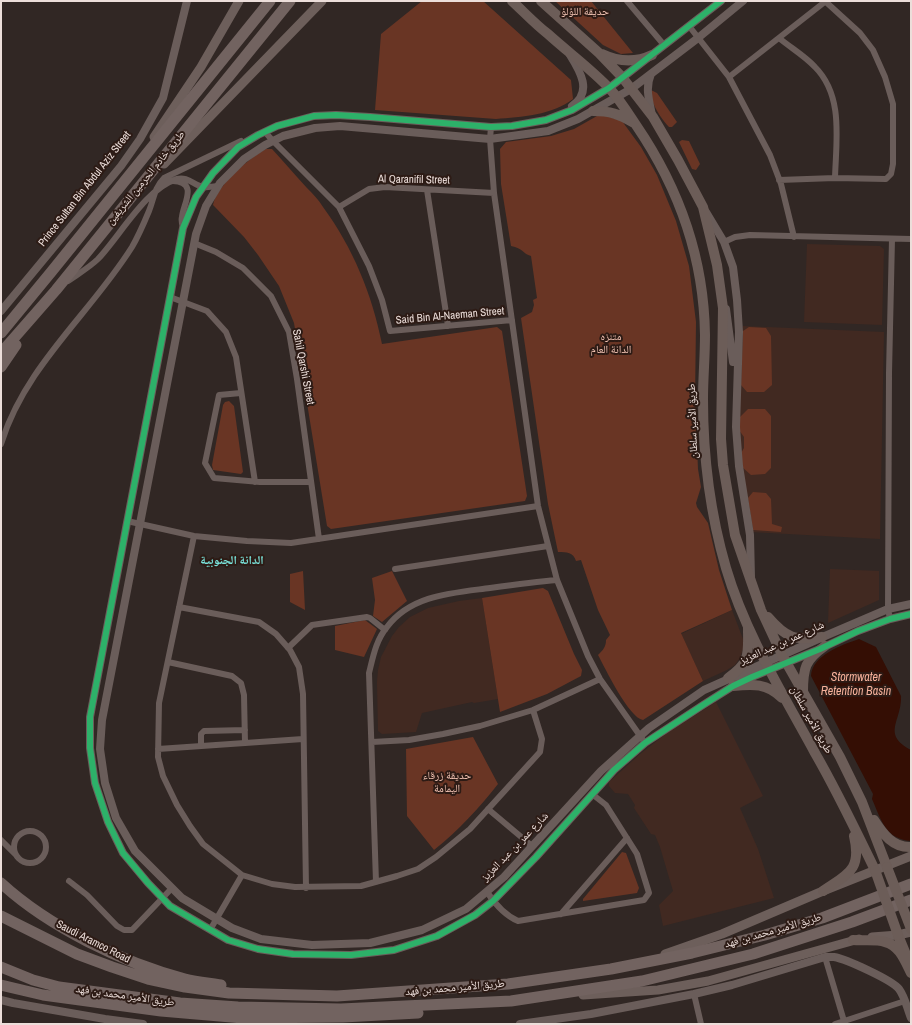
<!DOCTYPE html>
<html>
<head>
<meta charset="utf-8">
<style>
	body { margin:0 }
	#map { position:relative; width:912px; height:1025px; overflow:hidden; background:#312724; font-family:"Archivo Narrow",sans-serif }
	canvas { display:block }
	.frame { position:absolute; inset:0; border:2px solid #ecdeda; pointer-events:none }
</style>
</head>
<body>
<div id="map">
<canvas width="912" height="1025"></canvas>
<div class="frame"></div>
</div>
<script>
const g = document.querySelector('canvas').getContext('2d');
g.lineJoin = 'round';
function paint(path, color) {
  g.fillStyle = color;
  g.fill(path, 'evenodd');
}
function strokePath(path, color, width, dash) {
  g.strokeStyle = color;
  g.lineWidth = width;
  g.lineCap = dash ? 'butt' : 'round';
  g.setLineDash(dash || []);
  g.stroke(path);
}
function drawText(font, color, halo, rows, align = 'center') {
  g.font = font + ' "Archivo Narrow","Noto Naskh Arabic",sans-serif';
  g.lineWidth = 4;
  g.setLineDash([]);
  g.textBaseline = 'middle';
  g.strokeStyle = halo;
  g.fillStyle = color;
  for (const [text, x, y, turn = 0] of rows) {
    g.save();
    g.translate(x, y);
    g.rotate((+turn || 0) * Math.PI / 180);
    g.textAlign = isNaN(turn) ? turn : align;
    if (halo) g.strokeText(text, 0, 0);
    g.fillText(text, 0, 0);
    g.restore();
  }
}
const built = new Path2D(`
	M807,244L880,246L884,249L882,325L804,322Z
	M743,326L884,332L880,539L751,532L739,453L738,419Z
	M830,569L879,571V600L828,623Z
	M482,598L498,699L474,703L472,702L422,713L416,732L382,734L378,731L377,682L378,670L381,657L392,636L399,627L410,617L428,608L459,601Z
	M732,610L743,639V649L740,658L735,665L727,670L703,681L681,634Z
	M716,702L763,796L740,808L758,849L774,898L663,926L659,905L673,891L660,847L655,835L651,834L634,808L635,805L628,794L615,793L609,786V782L640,754L667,733Z`);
const green = new Path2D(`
	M422,1H483L571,80L573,99C553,115 521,117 496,119L375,110L381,34Z
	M555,1H591L633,53L621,54L603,45Z
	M651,90L657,93L677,122L672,127H669C663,121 655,109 652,100C651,97 652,93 651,90Z
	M603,115L622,121L641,147L657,175L676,221L689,266L696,322L695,400L698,469L701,487L696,503L697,507L708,523L719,570L732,610L681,633L703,681L643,720C629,718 605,668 598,655C603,650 606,647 606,640L610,635L598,610L581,560L576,561C573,552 567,552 558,552L548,504L521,318L532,312L534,305L533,300L537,298L531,256C523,254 523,248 511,246L501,184L500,149L506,142L551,136L574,129L597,116Z
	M682,140L689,141L700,164L696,170L692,169L679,142Z
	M266,149H272C284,162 295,175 307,188C313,194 319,200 323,207C353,248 372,294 382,344L497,327L502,331L527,496L525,501L331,529L327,526L294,323L279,286L258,255L244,237L213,205C217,185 249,158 266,149Z
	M749,327L766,328L771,336L772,385L764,392H747L741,385L743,331Z
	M229,401L234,406L243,472L241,474L213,470L212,465L223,405L225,402Z
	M748,409H765L771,416V468L765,474L751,475L742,467L740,455L744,448V437L739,430L738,419Z
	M753,492L766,493L771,499L772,524L782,527L781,532L753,530L748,498Z
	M303,571L305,610L290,602V574Z
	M392,571L407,601L382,622L373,616L375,600L372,578Z
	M543,588L548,591L574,654L582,670L581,676L547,694L500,712L482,598Z
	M365,620L377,629L364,657L335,650V626Z
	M473,737L498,784C479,808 459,830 434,850L407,816L406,749Z
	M622,852L626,853L639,888L637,893L583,901V899Z`);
const water = new Path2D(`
	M859,639L876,647L901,696C902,721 881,734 911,750V841C885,839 881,819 872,799L873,794L811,676C812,655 842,645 859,639Z`);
const minor = new Path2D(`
	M627,1L664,45
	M689,26L729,77L770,155L781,184L794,237
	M779,38C791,48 805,56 815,67C844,96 836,141 835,178
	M729,77L826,1
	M491,127L490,139L494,193L538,506L557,580L588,656L600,679L643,740
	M265,132L273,141L339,207L369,266L382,300L390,331L512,320
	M779,180L835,178L886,179L891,174L893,164V104L885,77L873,50L860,33L826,2
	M173,181C199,182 183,204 182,217C181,220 182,224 183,227
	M427,190L448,326
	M339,207L369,189L385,187L494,193
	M724,242L735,237L750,235L911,239
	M194,243L216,252L243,268L271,296L289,332L297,379L319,539
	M68,281C78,274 90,267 98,259C120,236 146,188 177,179C187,176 194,185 203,187C208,188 213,186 218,186
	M170,297L207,311L226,332L236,357L255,482
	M241,393L219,395L205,463L214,478L260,482H311
	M1,444C25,366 90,314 132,247C139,235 144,223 149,211C154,199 154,188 164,178L241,141
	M127,521L194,536L247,541L291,543L538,506
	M194,536L159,703L158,757L163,776L177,805L190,826L203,844L242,875L272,884L295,887L361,886L397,876L418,869L436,857L470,829L540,752L542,739L533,710
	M395,569L548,546
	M179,607L259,622L276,634L290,650L299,667L303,694L306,888
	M890,619L888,609L889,373L892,239
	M288,648L312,625L367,617L370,618L385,630
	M168,662L232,676L241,683L244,695L245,743
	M372,742L409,740L443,734L480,726L533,710L600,679
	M201,746V734L204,731L245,730
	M158,749L303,739
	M488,809L532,846
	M14 847a16 16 0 1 1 32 0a16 16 0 1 1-32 0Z
	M1,840L16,855
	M69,881L87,895L117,926L124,930H132L172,888
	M376,882L369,673C373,657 376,640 387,627C411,595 452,593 490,588C512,585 534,582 557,580
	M487,892C495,904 504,915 518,921L644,900L649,893L637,854L606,805L592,794
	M561,914L627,838
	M210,930L242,875
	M825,957L844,1021
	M694,994L701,1024
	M835,1024L905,1001`);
const tertiary = new Path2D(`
	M721,1L609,88L572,110L546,120L512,126L491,127L370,117L336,115L314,116L277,126L258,135L238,147L213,173L196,197L183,228L170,297L90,717V748L95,783L108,822L123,853L148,883L170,906L228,940L258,949L293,954L351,955L394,950L437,936L475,915L493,901L536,857L614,770L645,743L703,705L733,686L752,677L820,649L858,631L890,619L911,614
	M743,1L698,38L631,89L578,119L548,131L490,139L340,126L315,128L283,136L265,145L244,159L220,183L206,206L196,234L102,720L100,749L105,783L116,818L135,851L182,898L232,928L261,939L312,945L370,943L422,930L466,909L504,877L601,771L649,728L704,690L825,636L888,609L911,604
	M570,55C580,71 593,92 572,106
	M651,74C645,88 649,100 652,115
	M706,212L724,242L733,267L737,300L739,332L736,427L739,466L750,535L751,578
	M726,309L733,362
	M1,311L121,166L140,139L163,98L187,1
	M1,1000L13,1003L105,1019L143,1024
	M520,1024L591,1014L694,994L732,985L825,957C828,957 831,957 834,957C846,959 892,980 899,989C905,997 907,1008 911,1018`);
const secondary = new Path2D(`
	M154,137L201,67L239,1
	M164,164L322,1
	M872,937L898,935L911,932
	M665,954L722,934L823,891L911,856
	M583,995L658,990L708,981L859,939`);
const primary = new Path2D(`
	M512,1C524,12 535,24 548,34C569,53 591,69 610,89C620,100 628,113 636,125C679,188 704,259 705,335C705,357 703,378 703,399C703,456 710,513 726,568C745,633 783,694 815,753C837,791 856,831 875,870
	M541,1L599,53L622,77L653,117L678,160L703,207L717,265L723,308L721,439L723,465L735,535L761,610L782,655L840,757L862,802L887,867
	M602,54C619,62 635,63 652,55
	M593,111C610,111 619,114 634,123
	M768,617C786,638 795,641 822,637
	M728,678C751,662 748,654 748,628
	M733,686C753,684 767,683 782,698
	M803,692C803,668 805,660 825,646
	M874,820C883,834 893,848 911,847
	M823,891C848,874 862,870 854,836
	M898,935L907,957
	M853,940C862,941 877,939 885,942C899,945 905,961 911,973`);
const motorway = new Path2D(`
	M1,333L52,271L270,1
	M1,353L56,290L290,1
	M1,367L16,345
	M1,883C49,927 123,963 185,979C197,982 209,983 221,985
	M1,916L77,954L112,967L148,979L185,987L229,993L337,996L508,984L611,969L692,953L765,935L822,918L911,884
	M1,967L33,980L59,987L180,1003L238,1007L341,1009L511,1001L642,981L753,954L852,922L911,900
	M1,985L43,995L161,1011L243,1018L343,1017L418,1013`);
const primaryBridge = new Path2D(`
	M887,867L911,929
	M875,870L898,935`);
const cycleway = new Path2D(`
	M721,1L609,88L572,110L546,120L512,126L491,127L370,117L336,115L314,116L277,126L258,135L238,147L213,173L196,197L183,228L170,297L90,717V748L95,783L108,822L123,853L148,883L170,906L228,940L258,949L293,954L351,955L394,950L437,936L475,915L493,901L536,857L614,770L645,743L703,705L733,686L752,677L820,649L858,631L890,619L911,614`);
const parkNames = [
	["حديقة اللؤلؤ",585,12],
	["متنزه",611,337],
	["الدانة العام",611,350],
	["حديقة زرقاء",447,776],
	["اليمامة",447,789]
];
const streetNames = [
	["طريق خادم الحرمين الشريفين",146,178,-51],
	["Al Qaranifil Street",414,180,1],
	["Prince Sultan Bin Abdul Aziz Street",85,189,-52],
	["Said Bin Al-Naeman Street",450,316,-5],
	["Sahil Qarshi Street",303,367,79],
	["طريق الأمير سلطان",693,421,-92],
	["شارع عمر بن عبد العزيز",782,643,-24],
	["طريق الأمير سلطان",811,720,61],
	["شارع عمر بن عبد العزيز",515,847,-46],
	["طريق الأمير محمد بن فهد",773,931,-16],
	["Saudi Aramco Road",93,942,27],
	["طريق الأمير محمد بن فهد",455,988,-5],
	["طريق الأمير محمد بن فهد",125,996,8]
];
const neighbourhoodNames = [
	["الدانة الجنوبية",232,561]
];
const waterNames = [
	["Stormwater",856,678],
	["Retention Basin",856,692]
];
paint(built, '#412921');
paint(green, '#693524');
paint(water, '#340e04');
strokePath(minor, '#6a5d5a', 6);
strokePath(tertiary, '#6a5d5a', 8);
strokePath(secondary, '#6d5f5b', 9);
strokePath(primary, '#6c5d58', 10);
strokePath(motorway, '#726360', 11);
strokePath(primaryBridge, '#6c5d58', 10);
strokePath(cycleway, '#2db169', 6);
drawText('11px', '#f3c4b4', '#2d1b15', parkNames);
drawText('11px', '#ecdeda', '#2d1b15', streetNames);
drawText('bold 12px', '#79e3db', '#2d1b15', neighbourhoodNames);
drawText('italic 12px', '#f6b19b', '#2d1b15', waterNames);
</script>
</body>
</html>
